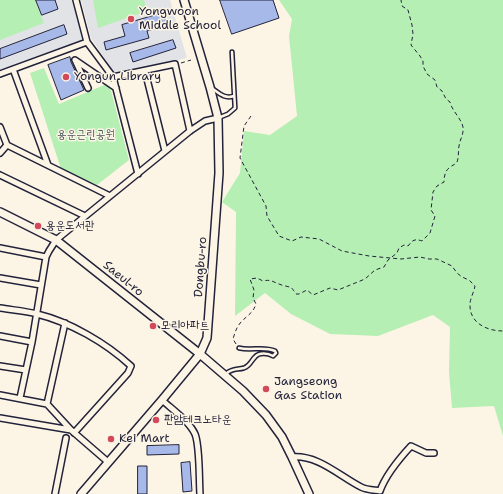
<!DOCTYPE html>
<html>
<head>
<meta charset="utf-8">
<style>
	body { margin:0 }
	canvas { display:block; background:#fcf5e5 }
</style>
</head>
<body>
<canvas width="503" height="494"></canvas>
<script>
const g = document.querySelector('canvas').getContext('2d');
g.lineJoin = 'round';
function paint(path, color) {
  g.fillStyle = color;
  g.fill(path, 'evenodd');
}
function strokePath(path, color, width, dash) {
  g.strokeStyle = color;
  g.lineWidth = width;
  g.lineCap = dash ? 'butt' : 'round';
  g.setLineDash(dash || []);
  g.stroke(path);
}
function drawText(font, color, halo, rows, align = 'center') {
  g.font = font + ' "Shantell Sans","Poor Story",sans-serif';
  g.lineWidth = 3;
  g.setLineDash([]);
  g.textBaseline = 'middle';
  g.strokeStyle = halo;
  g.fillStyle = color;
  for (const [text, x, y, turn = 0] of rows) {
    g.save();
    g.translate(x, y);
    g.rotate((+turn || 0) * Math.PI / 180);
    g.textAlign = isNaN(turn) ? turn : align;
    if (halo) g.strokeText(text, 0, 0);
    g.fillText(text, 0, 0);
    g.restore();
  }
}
const built = new Path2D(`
	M0,0H72L85,41L0,72Z
	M81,0H170L187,58L115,74L91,38Z`);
const green = new Path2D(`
	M0,0H35L44,23L0,40Z
	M93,0H144L147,11L98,28Z
	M279,0H503V436L494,406L452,408L449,372L450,327L433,315L378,336L330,334L291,314L265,293L235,316L236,212L222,202L240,173L244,131L270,135L297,116L289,36L292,19Z
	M44,68L59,104L109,83L129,160L97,185L61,169L30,73Z`);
const building = new Path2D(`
	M36,0H55L58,9L42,15Z
	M220,0H273L279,18L232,34Z
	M163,13L167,25L147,31L149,38L106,50L104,42L125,36L122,25Z
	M64,25L67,34L0,59V49Z
	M173,40L176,48L133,62L130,53Z
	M70,57L71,62L84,90L61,100L48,65Z
	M179,445V454L147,455V446Z
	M190,462L192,491L183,492L181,463Z
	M138,466H147V494H138Z`);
const path = new Path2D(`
	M181,63L191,60
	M251,116L244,126L240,158L266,206L267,216L279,236L292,241L301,237L319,239L342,251L369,256L401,259L420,257L429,259H437L452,266L457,273L462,277L469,280L475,286C474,292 470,299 470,304C469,323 487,331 503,331
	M236,344L233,339C235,332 237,326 242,321C248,315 253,313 256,304L253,298L254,290L250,279L257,278L263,281C271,279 273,282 279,284C283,286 288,286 292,288C292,289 296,293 296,294H299L307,290L313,295L330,288L338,290L365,279L375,270L384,267L388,260L397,253L399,248L404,245L408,246C412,241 414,238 422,241L430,233L435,216L431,210L433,192L437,186L444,182C444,177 445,171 449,168C452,165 455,165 457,162C459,157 458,151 459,146C460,139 464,134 463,127C461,118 452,111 450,102L446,99L442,91L437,87L435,80L427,74L423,66V61L420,56L411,45L413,34L412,25L408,10L402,6L401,0`);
const lane = new Path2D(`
	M213,89C220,94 225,99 234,96
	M218,118L228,114L235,108L232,52
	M226,374C232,368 237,370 244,368C250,366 251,361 255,357C259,352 268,353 273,356L276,353L275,351C264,346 251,351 239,348`);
const street = new Path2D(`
	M76,0L87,42L113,77L138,174
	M13,69L48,165
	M145,71L165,151
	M0,74L87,42
	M113,77L175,64L190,131
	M88,88L75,60L116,88
	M0,127L7,145L110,196
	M0,153L7,145
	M0,175L85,216
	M0,248L46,257
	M0,278L41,285
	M0,308C12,310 25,311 37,314C70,322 106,343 131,366L128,373L74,433
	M0,336L32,342
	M0,366L26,370
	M0,395L47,404L71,430L108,462
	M20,398L32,342L46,257L49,251L56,240L190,131L205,121L218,118
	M162,400C173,410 189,421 195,434C200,446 199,480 200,494
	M47,404L65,323
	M0,418L71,430
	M292,457C319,455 339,476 361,487C367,490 374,490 380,491
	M380,491C386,474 399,459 411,446L426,453H434
	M55,494L66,438`);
const secondary = new Path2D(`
	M0,212L56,240L200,354L243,391L266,415L282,437L292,457L309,494
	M81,494L162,400L200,354L207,338L219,173L218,118L210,87L184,0`);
const markers = [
	[131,19,4,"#d1495b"],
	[66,77,4,"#d1495b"],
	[38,226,4,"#d1495b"],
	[153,326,4,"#d1495b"],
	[266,389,4,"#d1495b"],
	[156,420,4,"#d1495b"],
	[111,439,4,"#d1495b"]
];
const poiNames = [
	["Yongwoon",139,12],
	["Middle School",139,26],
	["Yongun Library",74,77],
	["용운도서관",46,226],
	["모리아파트",161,326],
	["Jangseong",274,382],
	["Gas Station",274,396],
	["판암테크노타운",164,420],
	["Kei Mart",119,439]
];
const parkNames = [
	["용운근린공원",86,135]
];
const streetNames = [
	["Dongbu-ro",201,267,-86],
	["Saeul-ro",123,279,39]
];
paint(built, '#e2e3e6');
paint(green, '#b6efb3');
paint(building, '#a7b9e8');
strokePath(building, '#22223b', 1);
strokePath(lane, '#22223b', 5.5);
strokePath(street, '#22223b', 8);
strokePath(secondary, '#22223b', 10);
strokePath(path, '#22223b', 1, [4, 3]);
strokePath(lane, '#fcf5e5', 2.5);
strokePath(street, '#fcf5e5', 5);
strokePath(secondary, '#fcf5e5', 7);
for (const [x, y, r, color] of markers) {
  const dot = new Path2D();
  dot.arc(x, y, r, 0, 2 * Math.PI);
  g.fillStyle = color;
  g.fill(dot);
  strokePath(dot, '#fcf5e5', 1.5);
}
drawText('12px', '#22223b', '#fcf5e5', poiNames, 'left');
drawText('12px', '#475559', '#fcf5e5', parkNames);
drawText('12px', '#22223b', '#fcf5e5', streetNames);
</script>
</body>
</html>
